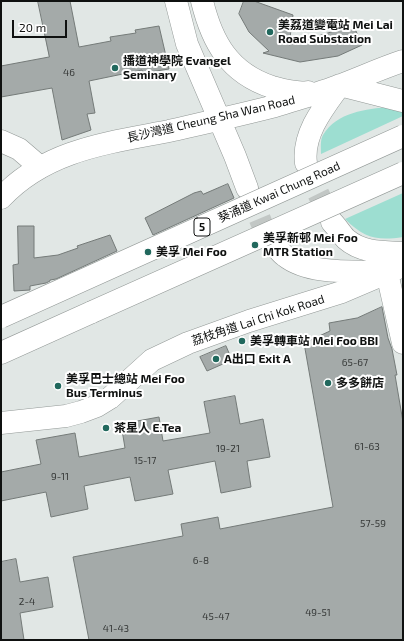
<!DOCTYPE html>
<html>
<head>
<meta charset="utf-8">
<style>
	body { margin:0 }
	#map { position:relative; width:404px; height:641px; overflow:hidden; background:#e1e7e5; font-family:"Exo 2",sans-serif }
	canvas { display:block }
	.frame { position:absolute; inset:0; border:2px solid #0f1110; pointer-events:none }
	.scale { position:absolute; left:12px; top:20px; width:55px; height:18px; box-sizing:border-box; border:2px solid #0f1110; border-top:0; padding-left:5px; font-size:12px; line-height:14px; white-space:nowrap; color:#0f1110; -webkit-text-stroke:3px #fff; paint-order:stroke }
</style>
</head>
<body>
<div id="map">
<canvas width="404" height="641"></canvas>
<div class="frame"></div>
<div class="scale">20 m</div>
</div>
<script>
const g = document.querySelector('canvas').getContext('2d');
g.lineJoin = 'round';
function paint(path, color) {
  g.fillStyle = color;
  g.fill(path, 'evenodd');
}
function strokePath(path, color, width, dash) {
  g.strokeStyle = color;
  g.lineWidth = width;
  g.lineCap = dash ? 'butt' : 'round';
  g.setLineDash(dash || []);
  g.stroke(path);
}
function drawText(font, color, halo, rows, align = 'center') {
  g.font = font + ' "Exo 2","Noto Sans TC",sans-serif';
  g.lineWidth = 4;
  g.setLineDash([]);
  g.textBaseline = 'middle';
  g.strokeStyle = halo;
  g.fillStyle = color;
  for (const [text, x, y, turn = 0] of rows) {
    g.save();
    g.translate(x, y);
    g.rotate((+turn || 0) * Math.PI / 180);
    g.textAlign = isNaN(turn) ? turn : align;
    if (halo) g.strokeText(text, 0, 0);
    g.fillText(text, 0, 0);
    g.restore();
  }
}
const green = new Path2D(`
	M390,107L403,109V116L321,154C321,148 320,140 323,135C337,112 366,109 390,107Z
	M403,193V237C377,241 364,238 345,219Z`);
const building = new Path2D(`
	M38,1H70L79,47L111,41L110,37L136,33L135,30L159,26L169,69L143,73L142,70L89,81L95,113L87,114L91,130L62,140L52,88L1,97V66L49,57Z
	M244,1H254L293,15L289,45L344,28L356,31L362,45L338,56L300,62L263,53L269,51L249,32L239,14Z
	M228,184L234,198L153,235L145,218L194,193L201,191L203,194Z
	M18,226H34V258L58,255L78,248L77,246L110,235L117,251L56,279L50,280V281L46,283L30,286V290L14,291L13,265L18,264Z
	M382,307L388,338L392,349L397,375H395L403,422V640H89L73,557L183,536L181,524L218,517L220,529L333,507L304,343L330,331L329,323L357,318Z
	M226,346L232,360L207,371L200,357Z
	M235,396L240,424L263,419L267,441L270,457L247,461L251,487L221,493L215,461L168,470L173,494L135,501L130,477L84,486L88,509L51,517L46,492L1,501V472L41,464L36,440L75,433L79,457L125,448L121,424L159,417L163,441L210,433L204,402Z
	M16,559L20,582L48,577L53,607L20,613L24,640H1V562Z`);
const majorTunnel = new Path2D(`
	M306,163L317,191L332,222
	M247,188L264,229L276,247`);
const minor = new Path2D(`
	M1,141L19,149L40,167
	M387,273L403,343`);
const major = new Path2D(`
	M176,1L187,44L235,156L247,188
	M202,1C212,42 229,73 272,87C283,90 296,94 308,92
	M340,85L403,101
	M306,163C302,134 324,107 340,85
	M1,198C46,150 107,143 169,131C204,123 240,115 275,106C297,99 320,93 341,85C362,77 382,68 403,61
	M332,222C337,227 341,234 346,239C362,253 383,252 403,253
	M276,247C279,250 282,254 285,256C309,275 353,271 382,272
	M1,423L66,416L81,412L97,406L110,398L152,360L188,343L249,321L342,292L403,266`);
const highway = new Path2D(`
	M1,353L92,312`);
const highwayBridge = new Path2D(`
	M92,312L403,173
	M1,317L403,136`);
const markers = [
	[270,32,4,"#21685d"],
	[115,68,4,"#21685d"],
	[255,245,4,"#21685d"],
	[148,252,4,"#21685d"],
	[242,341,4,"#21685d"],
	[216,359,4,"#21685d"],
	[328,383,4,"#21685d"],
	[58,386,4,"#21685d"],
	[106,428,4,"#21685d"]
];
const numberNames = [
	["46",69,73],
	["65-67",355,363],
	["61-63",367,447],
	["19-21",228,449],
	["15-17",145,461],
	["9-11",60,477],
	["57-59",373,524],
	["6-8",201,561],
	["2-4",27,602],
	["49-51",318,613],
	["45-47",216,617],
	["41-43",116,629]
];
const shields = [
	[202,227,16]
];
const shieldNames = [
	["5",202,227]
];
const poiNames = [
	["美荔道變電站 Mei Lai",278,25],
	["Road Substation",278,39],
	["播道神學院 Evangel",123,61],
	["Seminary",123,75],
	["美孚新邨 Mei Foo",263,238],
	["MTR Station",263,252],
	["美孚 Mei Foo",156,252],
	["美孚轉車站 Mei Foo BBI",250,341],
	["A出口 Exit A",224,359],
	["美孚巴士總站 Mei Foo",66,379],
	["Bus Terminus",66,393],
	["多多餅店",336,383],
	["茶星人 E.Tea",114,428]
];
const streetNames = [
	["長沙灣道 Cheung Sha Wan Road",211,119,-13],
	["葵涌道 Kwai Chung Road",279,192,-24],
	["荔枝角道 Lai Chi Kok Road",258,320,-18]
];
paint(green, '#9dded1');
paint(building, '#a4aaa9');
strokePath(building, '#747a78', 1);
strokePath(majorTunnel, '#c2c7c5', 22, [22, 11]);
strokePath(minor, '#929896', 23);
strokePath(major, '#929896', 23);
strokePath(highway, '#929896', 23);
strokePath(minor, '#fff', 22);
strokePath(major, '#fff', 22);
strokePath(highway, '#fff', 22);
strokePath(highwayBridge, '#929896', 23, []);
strokePath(highwayBridge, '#fff', 22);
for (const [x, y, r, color] of markers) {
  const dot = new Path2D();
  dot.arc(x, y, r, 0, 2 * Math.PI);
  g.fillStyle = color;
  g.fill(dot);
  strokePath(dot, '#fff', 1.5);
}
drawText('10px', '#343736', null, numberNames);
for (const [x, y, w] of shields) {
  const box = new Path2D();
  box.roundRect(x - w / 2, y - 9, w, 18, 3);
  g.fillStyle = '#fff';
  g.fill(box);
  strokePath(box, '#0f1110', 1);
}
drawText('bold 11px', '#0f1110', null, shieldNames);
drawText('bold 12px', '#0f1110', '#fff', poiNames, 'left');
drawText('12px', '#0f1110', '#fff', streetNames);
</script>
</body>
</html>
